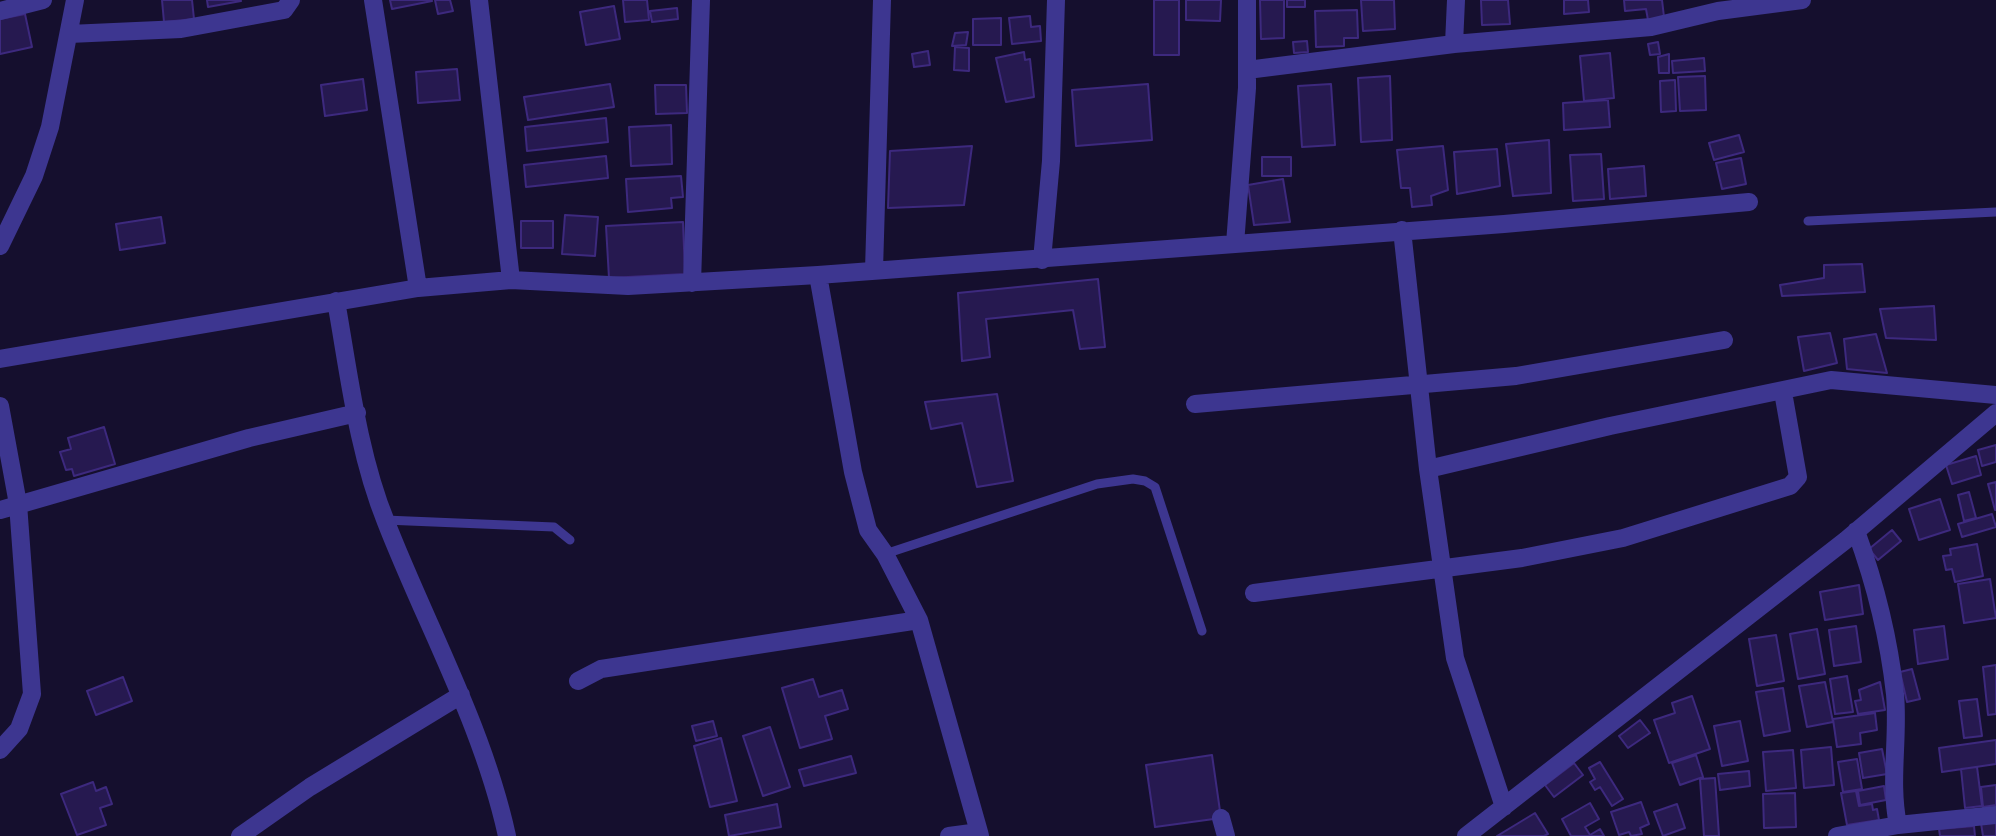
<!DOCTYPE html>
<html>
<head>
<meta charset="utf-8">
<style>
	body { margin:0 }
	canvas { display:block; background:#150f2e }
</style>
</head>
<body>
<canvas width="1996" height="836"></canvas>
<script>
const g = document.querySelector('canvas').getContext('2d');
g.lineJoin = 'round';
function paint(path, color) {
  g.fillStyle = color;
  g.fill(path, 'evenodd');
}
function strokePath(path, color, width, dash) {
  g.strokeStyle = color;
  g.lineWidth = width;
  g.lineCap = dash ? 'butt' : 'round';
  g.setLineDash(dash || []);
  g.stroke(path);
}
const building = new Path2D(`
	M162,0H192L194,19L164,22Z
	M207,0H240L241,1L208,7Z
	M390,0H431L432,1L392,9Z
	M435,0H450L453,11L438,14Z
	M623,0H647L649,20L625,22Z
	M1154,0H1179V55H1154Z
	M1186,0H1221L1220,21L1186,20Z
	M1260,0H1284V38L1261,39Z
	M1287,0H1305V7H1287Z
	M1361,0H1394L1395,29L1363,31Z
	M1481,0H1508L1510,24L1482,25Z
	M1564,0H1588L1589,12L1564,14Z
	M1624,0H1662L1664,17L1648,20L1646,9L1625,11Z
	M614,6L620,39L586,45L580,12Z
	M677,8L678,19L652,22L650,11Z
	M1357,10L1358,38H1344V46L1316,47L1315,11Z
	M25,14L32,47L0,54V19Z
	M1030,16L1031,27L1040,26L1041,41L1012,44L1009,18Z
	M1001,18V45H973V19Z
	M968,32L966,45L952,46L955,33Z
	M1307,41L1308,52L1294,53L1293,42Z
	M1658,42L1660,54L1650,55L1648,44Z
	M955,47L969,48V71L954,70Z
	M928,51L930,65L914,67L912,54Z
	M1024,52L1025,60L1030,59L1034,97L1006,102L996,58Z
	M1610,53L1614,98L1584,101L1580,56Z
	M1669,54V73H1659L1658,57Z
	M1704,58L1705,71L1673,73L1672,61Z
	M457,69L460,100L418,103L416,72Z
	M1390,76L1392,140L1361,142L1358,78Z
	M1705,76L1706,110L1680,111L1678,77Z
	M363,79L367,110L325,116L321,85Z
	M1675,80L1676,111L1661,112L1660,81Z
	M610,84L614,107L528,120L524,97Z
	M1148,84L1152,140L1076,146L1072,90Z
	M1331,84L1335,145L1302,147L1298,86Z
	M655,85H686L687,113L656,114Z
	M1608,100L1610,127L1564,130L1563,103Z
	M606,118L608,142L527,151L525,127Z
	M671,125L672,164L631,166L629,127Z
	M1739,135L1744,152L1714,160L1709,143Z
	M1549,140L1551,193L1513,196L1506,144Z
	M972,146L964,205L888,208L890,151Z
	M1443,146L1448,190L1431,196L1432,205L1412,207L1410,188H1401L1397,150Z
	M1497,149L1500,186L1457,194L1454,152Z
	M1601,154L1604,199L1573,201L1570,155Z
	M606,156L608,178L526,187L524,165Z
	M1262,157H1291V176H1262Z
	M1741,158L1746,184L1722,189L1716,163Z
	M1644,166L1646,196L1610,199L1608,169Z
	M681,176L683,197L671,198L672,208L628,212L626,179Z
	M1283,179L1290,222L1254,225L1248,185Z
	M565,215L598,217L595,256L562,254Z
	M161,217L165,243L120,250L116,224Z
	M521,221H553V248H521Z
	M683,222L685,274L609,278L606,226Z
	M1862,264L1865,292L1782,296L1780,285L1824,278V265Z
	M1098,279L1105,347L1080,349L1073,310L986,319L990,357L962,361L958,293Z
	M1934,306L1936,340L1886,338L1880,309Z
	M1830,333L1837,363L1804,371L1798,337Z
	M1876,334L1887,373L1847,369L1844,339Z
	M997,394L1013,481L977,487L962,423L931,429L925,402Z
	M104,427L115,464L74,476L72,469L66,470L60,452L71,449L68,438Z
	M1996,445V462L1982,466L1978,450Z
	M1976,456L1981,475L1952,484L1946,465Z
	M1996,482V510H1995L1988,484Z
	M1969,492L1976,518L1964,521L1958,495Z
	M1940,499L1950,530L1919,540L1909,509Z
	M1992,514L1996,527L1962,537L1958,524Z
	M1892,530L1901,541L1878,560L1869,549Z
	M1977,544L1983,576L1955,582L1952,569L1946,570L1943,556L1951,555L1950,549Z
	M1990,579L1996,618L1964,623L1958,584Z
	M1859,585L1863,614L1825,620L1820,592Z
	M1856,626L1861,662L1834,666L1829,630Z
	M1944,626L1948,659L1918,664L1914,630Z
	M1817,629L1825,674L1798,679L1790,634Z
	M1776,635L1784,681L1757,686L1749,639Z
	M1996,665V714L1988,715L1983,667Z
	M1912,669L1920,699L1907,702L1900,672Z
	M1847,676L1853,712L1835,714L1830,679Z
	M123,677L132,701L96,715L87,691Z
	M813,679L819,697L842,690L848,709L825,716L832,739L800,748L782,688Z
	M1825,682L1833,722L1807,727L1799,686Z
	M1880,682L1885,710L1858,714L1855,701L1861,700L1859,690Z
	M1783,688L1790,731L1764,736L1756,692Z
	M1692,696L1710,749L1669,763L1654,720L1675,713L1672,703Z
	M1977,699L1982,736L1964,738L1959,701Z
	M1875,713L1877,730L1860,733L1861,744L1837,747L1833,719Z
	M1640,720L1650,733L1628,748L1619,736Z
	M713,721L717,736L696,741L692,726Z
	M1740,721L1748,761L1722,766L1714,726Z
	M770,727L790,787L763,796L743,736Z
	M721,738L737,801L710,807L694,746Z
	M1996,740V764L1942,772L1939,748Z
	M1831,747L1834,785L1804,788L1801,750Z
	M1882,749L1887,774L1863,778L1859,753Z
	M1793,750L1796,788L1766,791L1763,752Z
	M1212,755L1221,818L1155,827L1146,765Z
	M1696,755L1703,777L1680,785L1672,763Z
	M851,756L856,773L804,786L799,770Z
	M1857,759L1862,789L1843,792L1838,762Z
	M1600,762L1623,799L1612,806L1600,787L1595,790L1590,782L1595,779L1589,768Z
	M1574,763L1583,775L1554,797L1545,785Z
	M1977,767L1982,806L1965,808L1961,769Z
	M1749,771L1750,786L1720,790L1718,774Z
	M1715,778L1719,836H1704L1700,779Z
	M93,782L96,791L106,787L112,804L100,808L106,825L77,835L61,794Z
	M1996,785V805L1983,807L1981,787Z
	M1884,786L1886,800L1860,805L1858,791Z
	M1856,791L1859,806L1872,804L1873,810L1877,809L1879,820L1847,825L1841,793Z
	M1795,793L1796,827L1764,828L1763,794Z
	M1641,802L1649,824L1640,828L1642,834L1631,836L1629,832L1619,835L1611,812Z
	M1590,803L1599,819L1585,827L1590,835L1600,829L1604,836H1571L1562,819Z
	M777,804L781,827L729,836L725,815Z
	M1677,804L1685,828L1663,836L1654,812Z
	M1535,813L1548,834L1544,836H1497Z
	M1996,821V836H1983L1981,823Z
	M1974,826L1975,836H1940L1939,829Z`);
const lane = new Path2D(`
	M1808,221L1996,212
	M385,520L554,527L570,540
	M885,554L1097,484L1133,479L1145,481L1155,487L1202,631`);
const street = new Path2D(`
	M373,0L418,288
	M479,0L511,280
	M0,11L43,0
	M69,34L181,29L284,10L291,0
	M1454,44L1456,0
	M1247,70L1454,44L1651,27L1718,11L1802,0
	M1402,230L1428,469L1455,658L1504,807
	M1235,244L1247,88V0
	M0,246L34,176L50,127L75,0
	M1042,260L1051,161L1056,0
	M874,270L882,0
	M818,275L853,472L868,530L885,554L919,620L979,832
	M692,283L701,0
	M336,301C349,374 358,453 386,522C427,627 483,726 507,836
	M0,359L418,288L511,280L628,286L818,275L1504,224L1749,202
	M1195,404L1516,376L1724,340
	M0,406L18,504L32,694L19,729L0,750
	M1428,469L1610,426L1831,380L1996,395
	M0,510L249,438L357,413
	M1856,531C1875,583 1889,639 1895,694C1899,738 1889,781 1898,825
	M1254,593L1522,558L1623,538L1790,486L1798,477L1783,392
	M578,681L601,669L919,620
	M1221,818L1226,836
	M240,836L310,787L461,695
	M949,836L979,832L980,836
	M1466,836L1846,540L1996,413
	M1837,836L1898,825L1996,815`);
paint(building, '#261950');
strokePath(building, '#3d297e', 2);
strokePath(lane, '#3d3690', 9);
strokePath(street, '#3d3690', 18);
</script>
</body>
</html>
